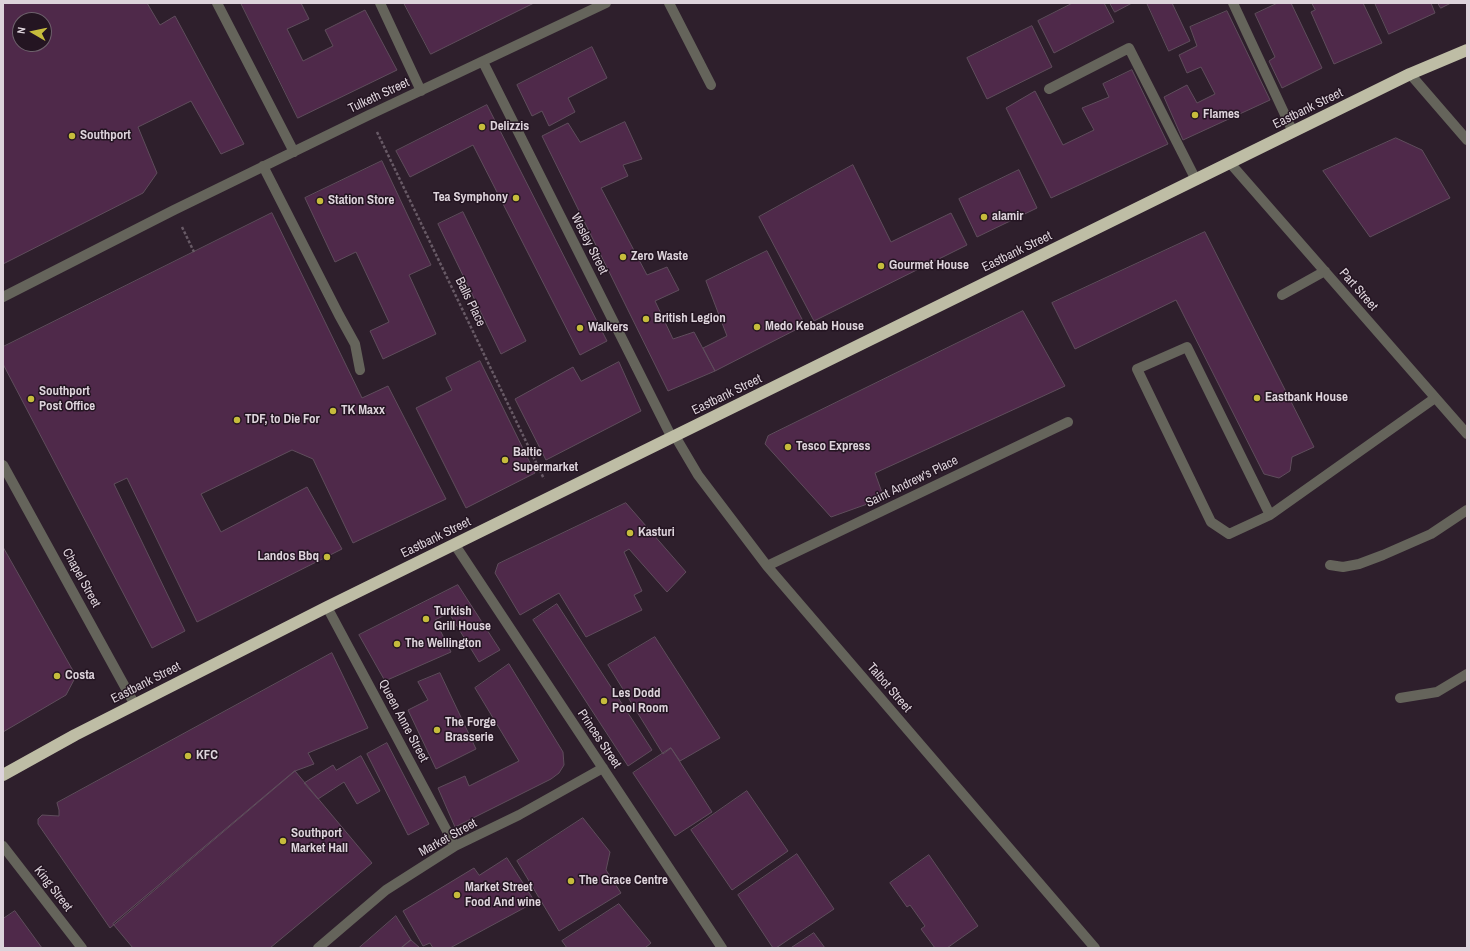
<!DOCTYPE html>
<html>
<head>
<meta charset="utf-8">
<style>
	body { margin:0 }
	#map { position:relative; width:1470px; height:951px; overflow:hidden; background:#2e1f2c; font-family:"Archivo Narrow",sans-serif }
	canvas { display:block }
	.frame { position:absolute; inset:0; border:4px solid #ddd3db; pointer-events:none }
	.north { position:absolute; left:12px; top:12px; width:40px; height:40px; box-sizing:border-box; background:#241522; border:1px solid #6e616c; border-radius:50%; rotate:279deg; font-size:11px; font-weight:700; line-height:16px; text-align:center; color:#ddd3db }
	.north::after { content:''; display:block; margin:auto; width:14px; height:18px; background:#c6bc3c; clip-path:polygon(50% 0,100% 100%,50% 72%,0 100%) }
</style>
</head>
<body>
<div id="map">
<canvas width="1470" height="951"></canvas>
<div class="frame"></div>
<div class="north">N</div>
</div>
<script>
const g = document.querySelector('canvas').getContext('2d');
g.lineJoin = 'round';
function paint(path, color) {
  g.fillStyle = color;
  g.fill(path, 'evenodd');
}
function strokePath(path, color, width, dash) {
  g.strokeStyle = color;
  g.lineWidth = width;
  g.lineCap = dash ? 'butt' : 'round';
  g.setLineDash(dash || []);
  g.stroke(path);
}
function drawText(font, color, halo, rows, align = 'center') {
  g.font = font + ' "Archivo Narrow",sans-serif';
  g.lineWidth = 3;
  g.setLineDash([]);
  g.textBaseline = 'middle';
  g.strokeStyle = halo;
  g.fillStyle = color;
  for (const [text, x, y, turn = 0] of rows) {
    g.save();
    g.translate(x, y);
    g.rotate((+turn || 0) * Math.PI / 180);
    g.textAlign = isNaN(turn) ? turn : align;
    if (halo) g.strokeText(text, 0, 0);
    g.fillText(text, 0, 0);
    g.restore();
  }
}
const building = new Path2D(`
	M3,3H147L160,25L175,16L244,144L221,154L191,101L138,127L157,173L143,193L3,264ZM20,20H44V44H20Z
	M241,3H301L309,19L287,29L303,61L333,46L325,30L365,10L397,70L298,118Z
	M404,3H534L431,54Z
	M1073,3H1104L1114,22L1054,53L1038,21Z
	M1110,3H1132L1115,12Z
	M1147,3H1172L1190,41L1169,51Z
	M1278,3H1291L1322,68L1282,88L1269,61L1275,57L1255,14Z
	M1312,3H1363L1382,43L1334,64L1311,12L1315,10Z
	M1375,3H1431L1435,13L1389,34Z
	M1438,3H1451L1441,8Z
	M1227,11L1270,100L1183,140L1164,97L1187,85L1197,103L1215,94L1201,67L1187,73L1179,55L1197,46L1190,27Z
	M1032,26L1052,67L987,99L967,58Z
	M592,47L607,78L568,98L575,112L549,126L542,111L532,116L517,85Z
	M1132,70L1168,144L1051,198L1006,108L1035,91L1063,145L1094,130L1082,108L1109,97L1103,84Z
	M487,105L607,341L580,355L473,145L410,177L396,151Z
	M625,122L642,159L623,165L628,176L601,188L647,275L667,267L679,290L655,301L673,339L694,332L715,371L668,391L542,136L568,123L580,142Z
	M1396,138L1422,150L1450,198L1370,237L1323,171Z
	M382,161L431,265L409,275L436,334L383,359L370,331L389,322L356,252L335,262L305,198Z
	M853,165L891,242L951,213L967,245L814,321L759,217Z
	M1019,170L1037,208L977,237L959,199Z
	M463,212L526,341L501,354L438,224Z
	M272,213L362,398L388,386L446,499L353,543L313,459L292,450L201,494L221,532L307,487L342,549L197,622L127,478L114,484L185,631L152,648L3,364V347Z
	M1205,232L1314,447L1292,457L1290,471L1279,478L1264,474L1176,300L1075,349L1052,303Z
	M767,251L805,325L715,371L703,348L727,336L706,281Z
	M1023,311L1065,386L875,473L884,498L831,517L765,444L768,436Z
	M480,361L535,473L466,508L416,408L452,390L446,378Z
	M619,362L641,411L546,460L515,399L573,367L581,381Z
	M626,503L686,572L667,592L629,549L624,552L642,591L634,595L642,610L586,637L559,593L520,615L495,573L498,564Z
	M3,547L76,676L66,695L3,732Z
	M458,585L500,650L479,662L449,613L435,620L451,652L385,681L359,635Z
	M557,604L652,750L628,766L533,620Z
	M655,637L720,738L680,761L671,748L663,754L608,665Z
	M332,653L368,728L308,753L314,764L295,771L110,928L38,824V819L42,815L59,816V810L57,803Z
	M509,664L563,752L564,765L559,773L551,779L455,827L438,788L465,776L469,786L519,761L475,688Z
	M440,673L476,749L436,769L408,710L428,700L418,682Z
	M387,743L429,824L408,835L367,754Z
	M671,748L712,812L675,836L633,773Z
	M361,756L380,791L357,804L344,782L318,799L304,783L333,765L336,770Z
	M295,771L372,863L270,948H133L113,924Z
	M747,791L788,851L732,890L691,830Z
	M583,818L610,852L606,870L621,893L559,931L517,861Z
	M797,854L834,909L776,948H773L738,895Z
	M929,855L978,926L947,948H935L921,929L925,926L910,905L907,907L890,883Z
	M507,858L535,902L450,948H433L430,943L423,946L403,911L474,868L479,875Z
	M619,904L651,943L645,948H567L562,941Z
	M15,911L42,948H3V919Z
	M396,916L411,940L401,948H359Z
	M814,933L825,948H791Z
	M411,940L420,948H401Z`);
const path = new Path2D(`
	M377,132L544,479
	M182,227L194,252`);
const minor = new Path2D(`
	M217,3L294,152
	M380,3L421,91
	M669,3L711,85
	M1233,3L1293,132
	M483,62L672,438
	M1410,74L1467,140
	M1049,89L1129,48L1196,180
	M1230,163L1467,434
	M263,166L339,315L355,344L360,370
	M1282,295L1325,271
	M3,297L174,210L369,115L606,3
	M675,436L698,475L767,566L1095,948
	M3,465L135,705
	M1270,515L1187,347L1137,369L1211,522L1229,534L1270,515L1435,398
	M455,545L722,948
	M1330,565L1343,567L1359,564L1383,555L1431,534L1467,510
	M767,566L1068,422
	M327,607L455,846
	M1400,698L1437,692L1467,674
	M3,846L82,948
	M318,948L386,890L455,846L519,815L603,768`);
const highway = new Path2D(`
	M3,775L75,735L327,607L1410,74L1467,50`);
const markers = [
	[1195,115,4,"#c6bc3c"],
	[482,127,4,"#c6bc3c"],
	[72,136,4,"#c6bc3c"],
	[516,198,4,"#c6bc3c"],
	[320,201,4,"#c6bc3c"],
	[984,217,4,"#c6bc3c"],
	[623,257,4,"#c6bc3c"],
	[881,266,4,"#c6bc3c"],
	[646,319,4,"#c6bc3c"],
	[757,327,4,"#c6bc3c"],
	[580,328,4,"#c6bc3c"],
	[1257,398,4,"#c6bc3c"],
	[31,399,4,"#c6bc3c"],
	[333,411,4,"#c6bc3c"],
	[237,420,4,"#c6bc3c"],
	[788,447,4,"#c6bc3c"],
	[505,460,4,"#c6bc3c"],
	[630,533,4,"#c6bc3c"],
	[327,557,4,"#c6bc3c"],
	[426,619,4,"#c6bc3c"],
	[397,644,4,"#c6bc3c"],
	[57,676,4,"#c6bc3c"],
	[604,701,4,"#c6bc3c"],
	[437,730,4,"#c6bc3c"],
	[188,756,4,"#c6bc3c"],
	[283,841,4,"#c6bc3c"],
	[571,881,4,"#c6bc3c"],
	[457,895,4,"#c6bc3c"]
];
const streetNames = [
	["Tulketh Street",379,96,-25],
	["Eastbank Street",1308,109,-26],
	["Wesley Street",589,244,63],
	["Eastbank Street",1017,252,-26],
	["Part Street",1358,290,49],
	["Balls Place",470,302,64],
	["Eastbank Street",727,395,-26],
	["Saint Andrew's Place",912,482,-26],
	["Eastbank Street",436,538,-26],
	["Chapel Street",81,578,61],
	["Eastbank Street",146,683,-27],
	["Talbot Street",889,688,49],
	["Queen Anne Street",403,721,62],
	["Princes Street",599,739,56],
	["Market Street",448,838,-29],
	["King Street",53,889,52]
];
const poiNames = [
	["Flames",1203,115],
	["Delizzis",490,127],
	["Southport",80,136],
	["Tea Symphony",508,198,"right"],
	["Station Store",328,201],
	["alamir",992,217],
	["Zero Waste",631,257],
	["Gourmet House",889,266],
	["British Legion",654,319],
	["Medo Kebab House",765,327],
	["Walkers",588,328],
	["Southport",39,392],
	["Post Office",39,407],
	["Eastbank House",1265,398],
	["TK Maxx",341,411],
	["TDF, to Die For",245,420],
	["Tesco Express",796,447],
	["Baltic",513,453],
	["Supermarket",513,468],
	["Kasturi",638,533],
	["Landos Bbq",319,557,"right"],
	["Turkish",434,612],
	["Grill House",434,627],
	["The Wellington",405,644],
	["Costa",65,676],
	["Les Dodd",612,694],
	["Pool Room",612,709],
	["The Forge",445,723],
	["Brasserie",445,738],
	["KFC",196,756],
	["Southport",291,834],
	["Market Hall",291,849],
	["The Grace Centre",579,881],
	["Market Street",465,888],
	["Food And wine",465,903]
];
paint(building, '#4f294a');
strokePath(building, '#5f4d5c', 1);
strokePath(path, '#685a66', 2.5, [3, 2]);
strokePath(minor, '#65645b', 10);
strokePath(highway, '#bebda5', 12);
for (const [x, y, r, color] of markers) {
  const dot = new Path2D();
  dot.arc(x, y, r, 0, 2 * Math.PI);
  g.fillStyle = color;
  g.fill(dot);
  strokePath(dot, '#241522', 1.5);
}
drawText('13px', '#ddd3db', '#241522', streetNames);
drawText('bold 13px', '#ddd3db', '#241522', poiNames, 'left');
</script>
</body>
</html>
